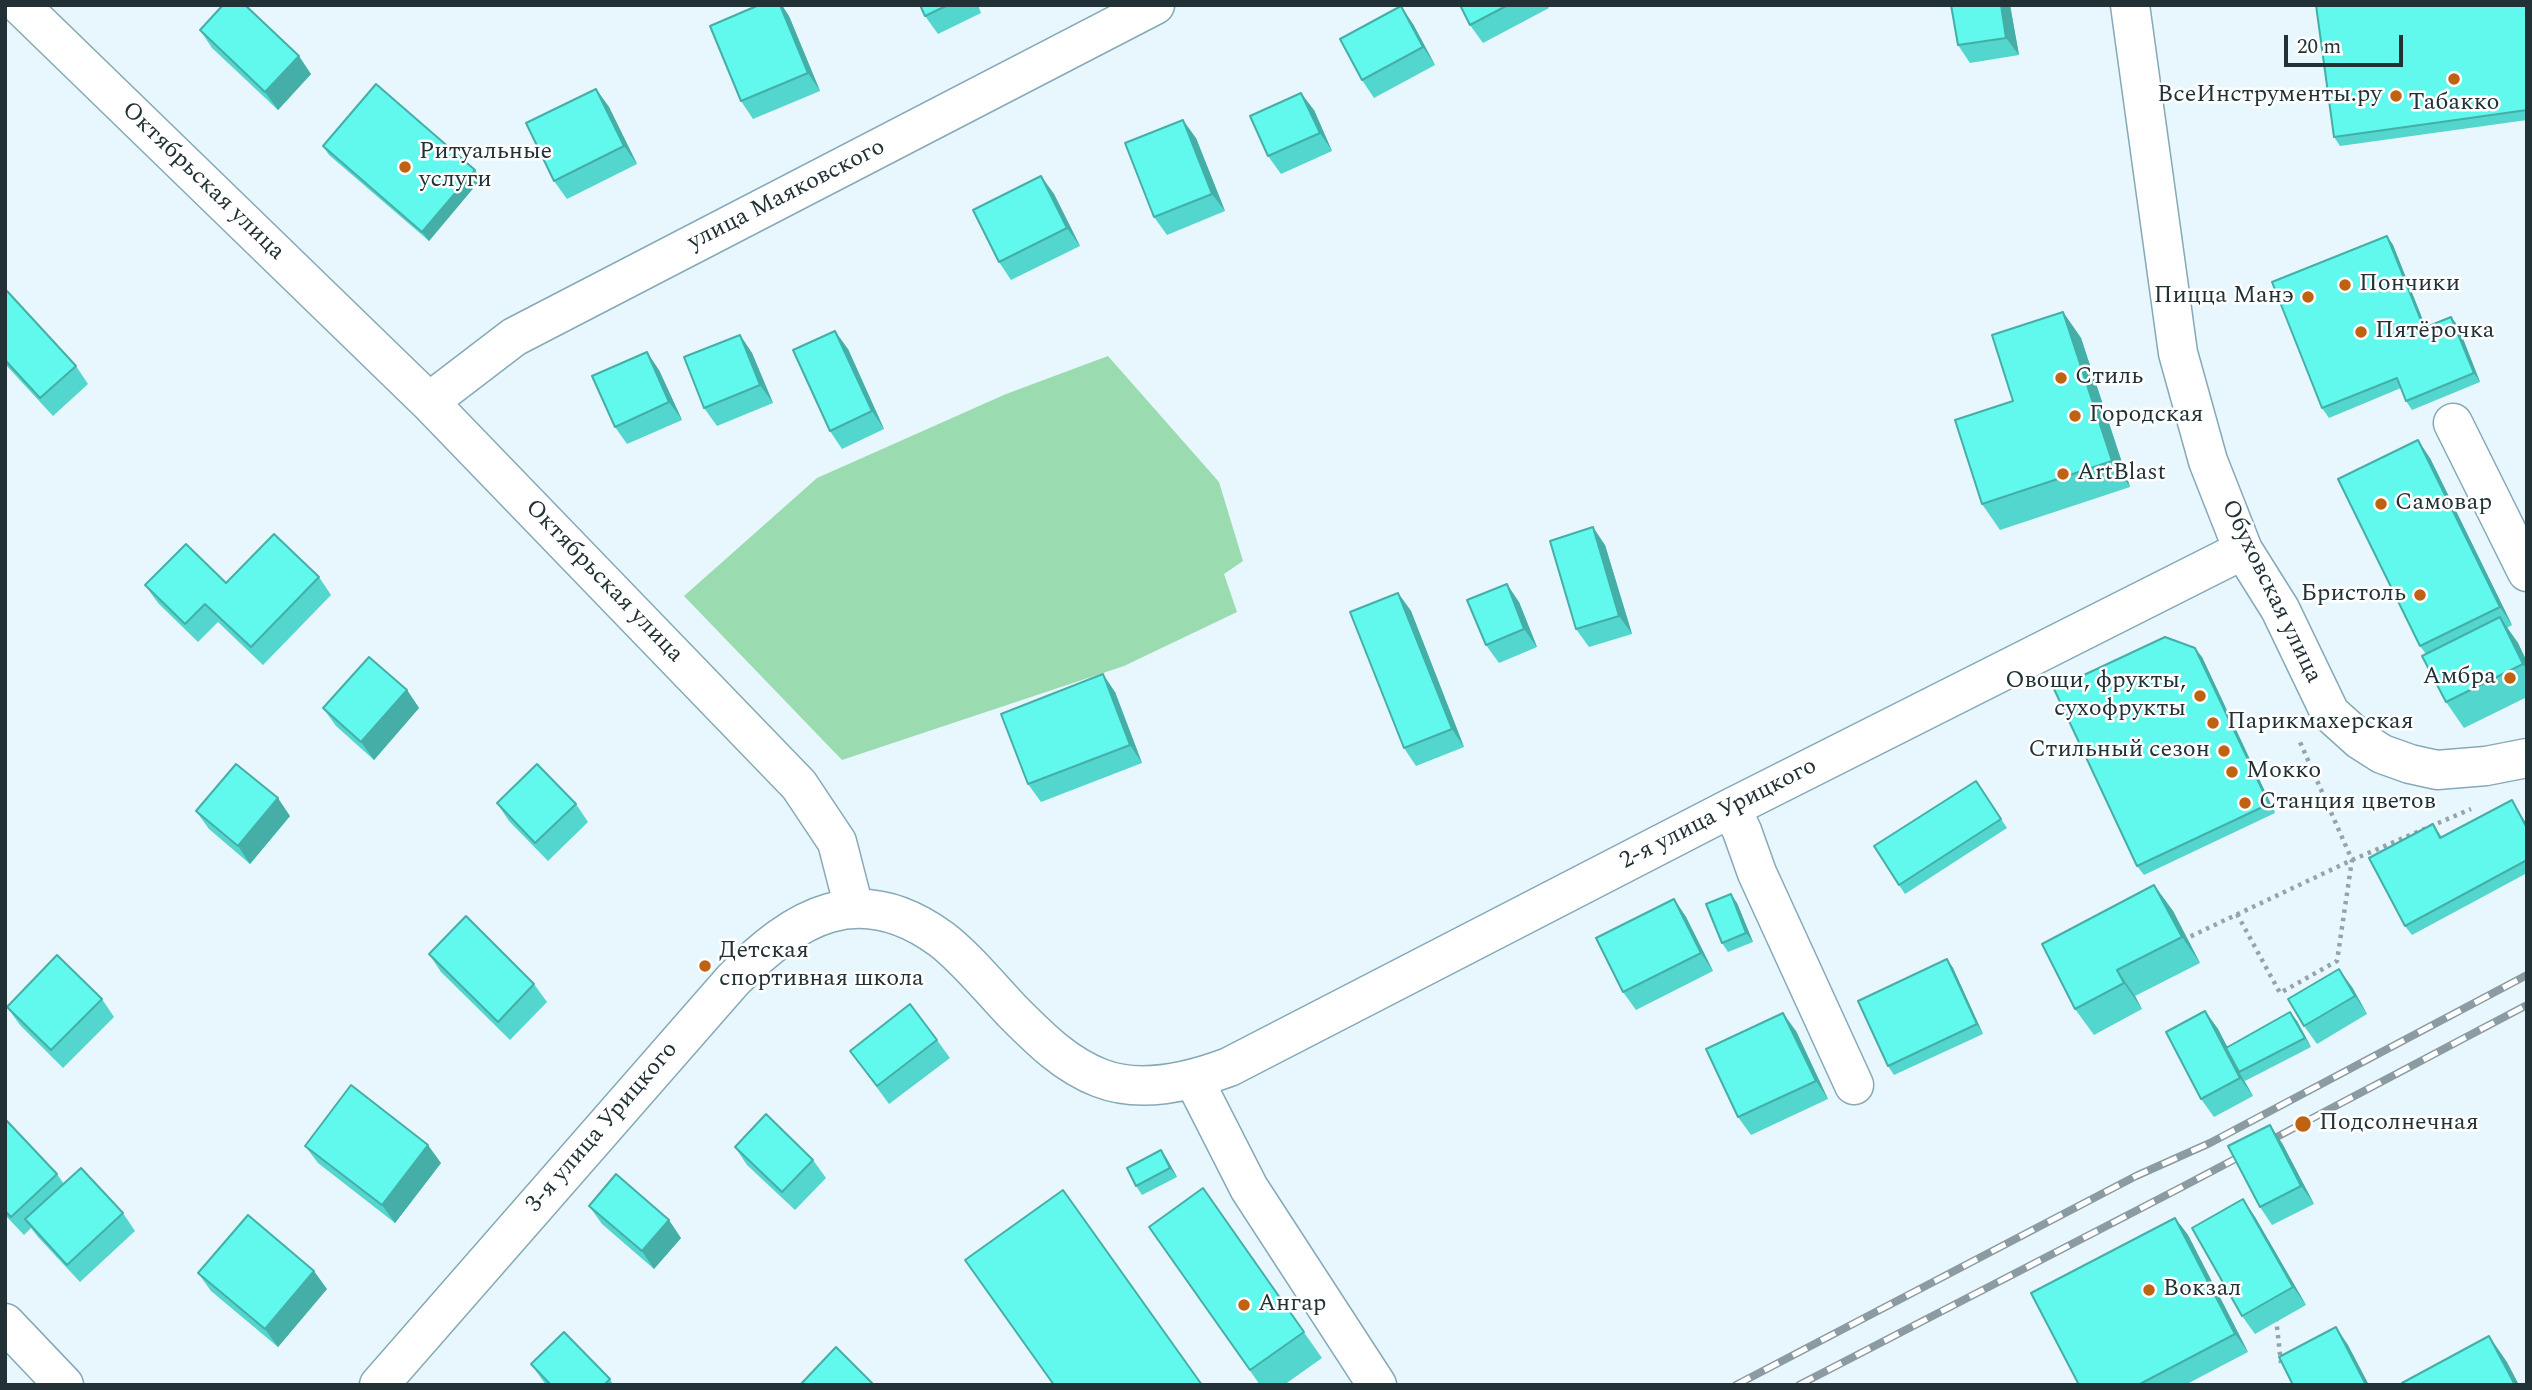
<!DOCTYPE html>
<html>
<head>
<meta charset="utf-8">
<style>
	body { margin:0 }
	#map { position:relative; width:2532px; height:1390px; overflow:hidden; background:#e8f7fd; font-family:Spectral,serif }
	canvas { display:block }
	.frame { position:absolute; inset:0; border:7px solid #223136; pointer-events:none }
	.scale { position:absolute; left:2284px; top:35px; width:119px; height:32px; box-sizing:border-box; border:4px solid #223136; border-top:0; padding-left:9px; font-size:21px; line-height:24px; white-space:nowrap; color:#223136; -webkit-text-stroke:5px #fff; paint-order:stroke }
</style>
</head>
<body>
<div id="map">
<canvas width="2532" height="1390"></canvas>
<div class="frame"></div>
<div class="scale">20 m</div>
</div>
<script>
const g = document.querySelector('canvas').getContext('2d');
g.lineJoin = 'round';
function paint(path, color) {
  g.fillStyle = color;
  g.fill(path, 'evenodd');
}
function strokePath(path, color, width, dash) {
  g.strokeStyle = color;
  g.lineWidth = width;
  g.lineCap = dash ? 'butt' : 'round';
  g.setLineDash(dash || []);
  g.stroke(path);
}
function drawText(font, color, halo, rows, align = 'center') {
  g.font = font + ' Spectral,serif';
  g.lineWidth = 5;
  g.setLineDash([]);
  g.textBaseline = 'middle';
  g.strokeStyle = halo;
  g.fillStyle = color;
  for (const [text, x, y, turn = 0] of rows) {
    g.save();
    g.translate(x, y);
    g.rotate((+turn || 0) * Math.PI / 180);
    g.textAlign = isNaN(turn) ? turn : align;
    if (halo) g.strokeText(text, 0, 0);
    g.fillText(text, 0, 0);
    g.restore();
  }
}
const green = new Path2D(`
	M1108,356L1219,482L1243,561L1224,574L1237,612L1124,666L842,760L684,596L817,478L1006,394Z`);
const path = new Path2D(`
	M2237,914L2280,993L2337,961L2352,860L2300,742
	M2183,940L2352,860L2471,809
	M2276,1318L2281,1363`);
const minor = new Path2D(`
	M20,5L429,402L799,785L837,842L854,908
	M2130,5L2178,353L2208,461L2243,550L2280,609L2330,713L2360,740L2382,754L2410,764L2437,770L2486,766L2527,758
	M429,402L514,337L1155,5
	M2453,423L2527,572
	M1731,808L1742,831L1757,873L1854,1085
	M1194,1080L1249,1188L1377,1385
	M5,1323L64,1385
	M379,1385L733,980C795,916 859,879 941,939C964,956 992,990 1012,1011C1038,1037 1064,1064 1100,1078C1141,1094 1189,1082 1229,1067L1731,808L2243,550`);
const rail = new Path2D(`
	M1736,1385L2136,1176L2210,1143L2527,975
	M1799,1385L2182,1187L2527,1005`);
const wall = new Path2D(`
	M920,5H978L981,13L938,34L925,16Z
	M1460,5H1547L1549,8L1483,43L1470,25Z
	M1951,5H2010L2019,55L1970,63L1958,45Z
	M2527,5V120L2340,146L2334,137Z
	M789,16L820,91L753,119L741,101Z
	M1413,24L1435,65L1374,98L1362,80Z
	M200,30L311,74L278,110L212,48Z
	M596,89L609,107L637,164L567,199L554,181Z
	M1314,110L1332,151L1281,174L1268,156Z
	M1196,138L1225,211L1167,235L1154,217Z
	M323,146L481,179L429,241L329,155Z
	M1041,176L1054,194L1080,246L1011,280L999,262Z
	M2387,236L2393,245L2426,328L2451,317L2458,326L2480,382L2412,410L2406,401L2401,388L2329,418L2322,408Z
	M5,293L76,366L88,384L53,416L5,364Z
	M2063,312L2081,338L2130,487L2000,530L1982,504L2013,401Z
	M740,335L752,353L773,403L717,426L704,408Z
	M848,349L884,429L842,449L830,431Z
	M659,370L682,420L627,444L615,427Z
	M2430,458L2512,625L2507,628L2518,643L2527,662V697L2464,728L2446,702L2426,654L2420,646Z
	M1605,545L1632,634L1589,647L1576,629Z
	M319,577L331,595L263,665L218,622L198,642L158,603L145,585L226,583Z
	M1398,593L1411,611L1464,747L1416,766L1404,748Z
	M1519,602L1537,647L1499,663L1486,645Z
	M2202,657L2275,813L2144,875L2137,866Z
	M407,690L419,708L374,760L336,726L323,708Z
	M1115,692L1142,763L1041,802L1028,784Z
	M1976,781L2007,828L1905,894L1899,885Z
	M2512,800L2527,825V873L2412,935L2405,926L2433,824L2442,837Z
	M497,803L576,804L588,822L548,861L509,821Z
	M196,811L290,816L250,864L209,829Z
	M2154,885L2173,911L2200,963L2135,996L2142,1009L2094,1035L2075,1009Z
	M1674,899L1686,917L1713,971L1636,1010L1623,992Z
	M1737,903L1753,942L1728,952L1722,943Z
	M429,954L534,984L547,1002L510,1040L441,972Z
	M1947,959L1953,968L1983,1034L1894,1075L1888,1066Z
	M2352,987L2367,1014L2317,1044L2304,1026Z
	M102,999L114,1017L63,1068L20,1025L7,1007Z
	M2205,1011L2218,1029L2227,1047L2297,1021L2311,1047L2245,1081L2243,1078L2253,1096L2214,1117L2201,1099Z
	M1796,1031L1828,1099L1751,1135L1738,1117Z
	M937,1040L950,1058L889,1104L850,1051Z
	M5,1121L57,1174L64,1184L123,1213L135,1231L80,1282L38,1237L31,1228L24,1235L5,1215Z
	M2282,1143L2314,1204L2272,1225L2260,1207Z
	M305,1146L441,1163L395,1223L318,1163Z
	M735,1147L813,1160L826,1178L795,1210L747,1165Z
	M1161,1150L1167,1159L1177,1177L1142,1195L1136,1186Z
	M1203,1188L1322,1358L1284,1385H1260L1149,1227Z
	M2243,1199L2255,1217L2306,1305L2255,1334L2242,1316Z
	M589,1206L681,1238L654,1269L602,1224Z
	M2175,1218L2188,1235L2248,1352L2185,1385H2079Z
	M198,1273L327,1289L278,1347L211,1291Z
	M531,1364L610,1379L613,1385H546Z`);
const shadedWall = new Path2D(`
	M780,5H782L789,16L820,91L808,73Z
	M2001,5H2010L2019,55L2006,38Z
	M1401,6L1413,24L1435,65L1423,47Z
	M299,56L311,74L278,110L265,92Z
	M596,89L609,107L637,164L624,146Z
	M1301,93L1314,110L1332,151L1320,133Z
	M1183,120L1196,138L1225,211L1212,194Z
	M475,170L481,179L429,241L422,232Z
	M1041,176L1054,194L1080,246L1067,228Z
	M2387,236L2393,245L2430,338L2424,328Z
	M2063,312L2081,338L2130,487L2112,461Z
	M2451,317L2458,326L2480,382L2474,373Z
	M835,331L848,349L884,429L872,411Z
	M740,335L752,353L773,403L760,385Z
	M647,352L659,370L682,420L669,402Z
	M2418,440L2430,458L2512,625L2500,607Z
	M1593,527L1605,545L1632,634L1619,616Z
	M1507,584L1519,602L1537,647L1524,629Z
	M1398,593L1411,611L1464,747L1452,729Z
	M2500,617L2518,643L2527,662V670L2523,664Z
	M2195,648L2202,657L2275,813L2269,804Z
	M1103,674L1115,692L1142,763L1130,745Z
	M407,690L419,708L374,760L361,742Z
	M278,798L290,816L250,864L238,846Z
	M2512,800L2527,825V828Z
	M2154,885L2173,911L2200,963L2182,937Z
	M1731,894L1737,903L1753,942L1746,933Z
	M1674,899L1686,917L1713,971L1701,953Z
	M1947,959L1953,968L1983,1034L1977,1024Z
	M2339,969L2352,987L2367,1014L2355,996Z
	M2117,970L2135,996L2142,1009L2124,983Z
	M2205,1011L2218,1029L2240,1071L2239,1072L2253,1096L2240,1078Z
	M2290,1012L2297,1021L2311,1047L2305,1038Z
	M1783,1013L1796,1031L1828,1099L1816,1081Z
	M2270,1125L2282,1143L2314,1204L2301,1186Z
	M428,1145L441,1163L395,1223L382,1205Z
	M1161,1150L1167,1159L1177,1177L1170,1168Z
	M2243,1199L2255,1217L2306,1305L2293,1287Z
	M2175,1218L2188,1235L2248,1352L2235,1334Z
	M669,1220L681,1238L654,1269L642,1251Z
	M314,1271L327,1289L278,1347L265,1329Z
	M2336,1327L2348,1345L2369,1385H2366Z
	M2489,1336L2507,1362L2519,1385H2515Z`);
const building = new Path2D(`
	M223,5H245L299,56L265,92L200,30Z
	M759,5H780L808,73L741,101L710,26Z
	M920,5H948L925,16Z
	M1460,5H1508L1470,25Z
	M1951,5H2001L2006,38L1958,45Z
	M2316,5H2527V110L2334,137Z
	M1401,6L1423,47L1362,80L1340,39Z
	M376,84L475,170L422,232L323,146Z
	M596,89L624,146L554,181L526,123Z
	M1301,93L1320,133L1268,156L1250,116Z
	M1183,120L1212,194L1154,217L1125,143Z
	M1041,176L1067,228L999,262L973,210Z
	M2387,236L2424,328L2451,317L2474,373L2406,401L2397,378L2322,408L2272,282Z
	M7,291L76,366L40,398L5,360V293Z
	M2063,312L2112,461L1982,504L1955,420L2013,401L1992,335Z
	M835,331L872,411L830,431L793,350Z
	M740,335L760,385L704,408L684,357Z
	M647,352L669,402L615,427L592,376Z
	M2418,440L2500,607L2420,646L2338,479Z
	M1593,527L1619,616L1576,629L1550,541Z
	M274,534L319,577L251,647L205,604L185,624L145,585L186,544L226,583Z
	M1507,584L1524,629L1486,645L1467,600Z
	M1398,593L1452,729L1404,748L1350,612Z
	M2500,617L2523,664L2446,702L2422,656Z
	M2165,637L2195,648L2269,804L2137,866L2054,689Z
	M369,657L407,690L361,742L323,708Z
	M1103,674L1130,745L1028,784L1001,714Z
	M236,764L278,798L238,846L196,811Z
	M537,764L576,804L535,843L497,803Z
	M1976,781L2001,819L1899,885L1874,846Z
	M2512,800L2527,828V860L2405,926L2369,858L2433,824L2440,838Z
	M2154,885L2182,937L2117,970L2124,983L2075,1009L2042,944Z
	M1731,894L1746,933L1722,943L1706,904Z
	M1674,899L1701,953L1623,992L1596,938Z
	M466,916L534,984L498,1022L429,954Z
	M57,955L102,999L51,1050L7,1007Z
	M1947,959L1977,1024L1888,1066L1858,1001Z
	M2339,969L2355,996L2304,1026L2288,999Z
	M910,1004L937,1040L877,1086L850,1051Z
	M2205,1011L2240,1078L2201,1099L2166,1032Z
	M2290,1012L2305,1038L2239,1072L2226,1048Z
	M1783,1013L1816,1081L1738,1117L1706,1049Z
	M351,1085L428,1145L382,1205L305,1146Z
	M766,1114L813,1160L782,1192L735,1147Z
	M6,1120L57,1174L11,1217L5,1211V1121Z
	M2270,1125L2301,1186L2260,1207L2228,1146Z
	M1161,1150L1170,1168L1136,1186L1127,1168Z
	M81,1168L123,1213L67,1265L25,1219Z
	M616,1174L669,1220L642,1251L589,1206Z
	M1203,1188L1304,1332L1250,1370L1149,1227Z
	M1063,1190L1202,1385H1054L965,1260Z
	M2243,1199L2293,1287L2242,1316L2192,1228Z
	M248,1215L314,1271L265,1329L198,1273Z
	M2175,1218L2235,1334L2138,1385H2079L2031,1293Z
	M2336,1327L2366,1385H2293L2279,1357Z
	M564,1332L610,1379L604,1385H551L531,1364Z
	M2489,1336L2515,1385H2403L2402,1383Z
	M836,1347L874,1385H800Z`);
const markers = [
	[2454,79,7,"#bf6212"],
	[2396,96,7,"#bf6212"],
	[405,167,7,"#bf6212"],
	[2345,285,7,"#bf6212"],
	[2308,297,7,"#bf6212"],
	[2361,332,7,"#bf6212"],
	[2061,378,7,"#bf6212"],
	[2075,416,7,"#bf6212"],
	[2063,474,7,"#bf6212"],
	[2381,504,7,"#bf6212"],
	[2420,595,7,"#bf6212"],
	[2510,678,7,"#bf6212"],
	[2200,696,7,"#bf6212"],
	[2213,723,7,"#bf6212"],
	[2224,751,7,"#bf6212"],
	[2232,772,7,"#bf6212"],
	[2245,803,7,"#bf6212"],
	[705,966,7,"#bf6212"],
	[2303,1124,9,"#bf6212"],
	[2149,1290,7,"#bf6212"],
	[1244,1305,7,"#bf6212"]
];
const poiNames = [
	["ВсеИнструменты.ру",2382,96,"right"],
	["Табакко",2454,104,"center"],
	["Ритуальные",419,153],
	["услуги",419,181],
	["Пончики",2359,285],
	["Пицца Манэ",2294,297,"right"],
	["Пятёрочка",2375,332],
	["Стиль",2075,378],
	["Городская",2089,416],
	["ArtBlast",2077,474],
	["Самовар",2395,504],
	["Бристоль",2406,595,"right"],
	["Амбра",2496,678,"right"],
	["Овощи, фрукты,",2186,682,"right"],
	["сухофрукты",2186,710,"right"],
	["Парикмахерская",2227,723],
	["Стильный сезон",2210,751,"right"],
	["Мокко",2246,772],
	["Станция цветов",2259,803],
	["Детская",719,952],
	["спортивная школа",719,980],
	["Подсолнечная",2319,1124],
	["Вокзал",2163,1290],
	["Ангар",1258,1305]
];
const streetNames = [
	["Октябрьская улица",202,182,44],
	["улица Маяковского",787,196,-27],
	["Октябрьская улица",603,582,46],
	["Обуховская улица",2270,592,64],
	["2-я улица Урицкого",1719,815,-27],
	["3-я улица Урицкого",603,1128,-49]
];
paint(green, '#9adbaf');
strokePath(minor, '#85a9b7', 41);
strokePath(path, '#95a4a9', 4.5, [3.5, 5]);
strokePath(minor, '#fff', 38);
strokePath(rail, '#8c9ba1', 8);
strokePath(rail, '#fff', 5, [16]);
paint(wall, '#53d6cd');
paint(shadedWall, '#44aea7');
paint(building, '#61f9ee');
strokePath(building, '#44aea7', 2);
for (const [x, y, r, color] of markers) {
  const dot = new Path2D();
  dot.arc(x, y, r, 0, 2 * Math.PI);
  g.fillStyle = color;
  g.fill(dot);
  strokePath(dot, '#fff', 2.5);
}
drawText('24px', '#223136', '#fff', poiNames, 'left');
drawText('24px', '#223136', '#fff', streetNames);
</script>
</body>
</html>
